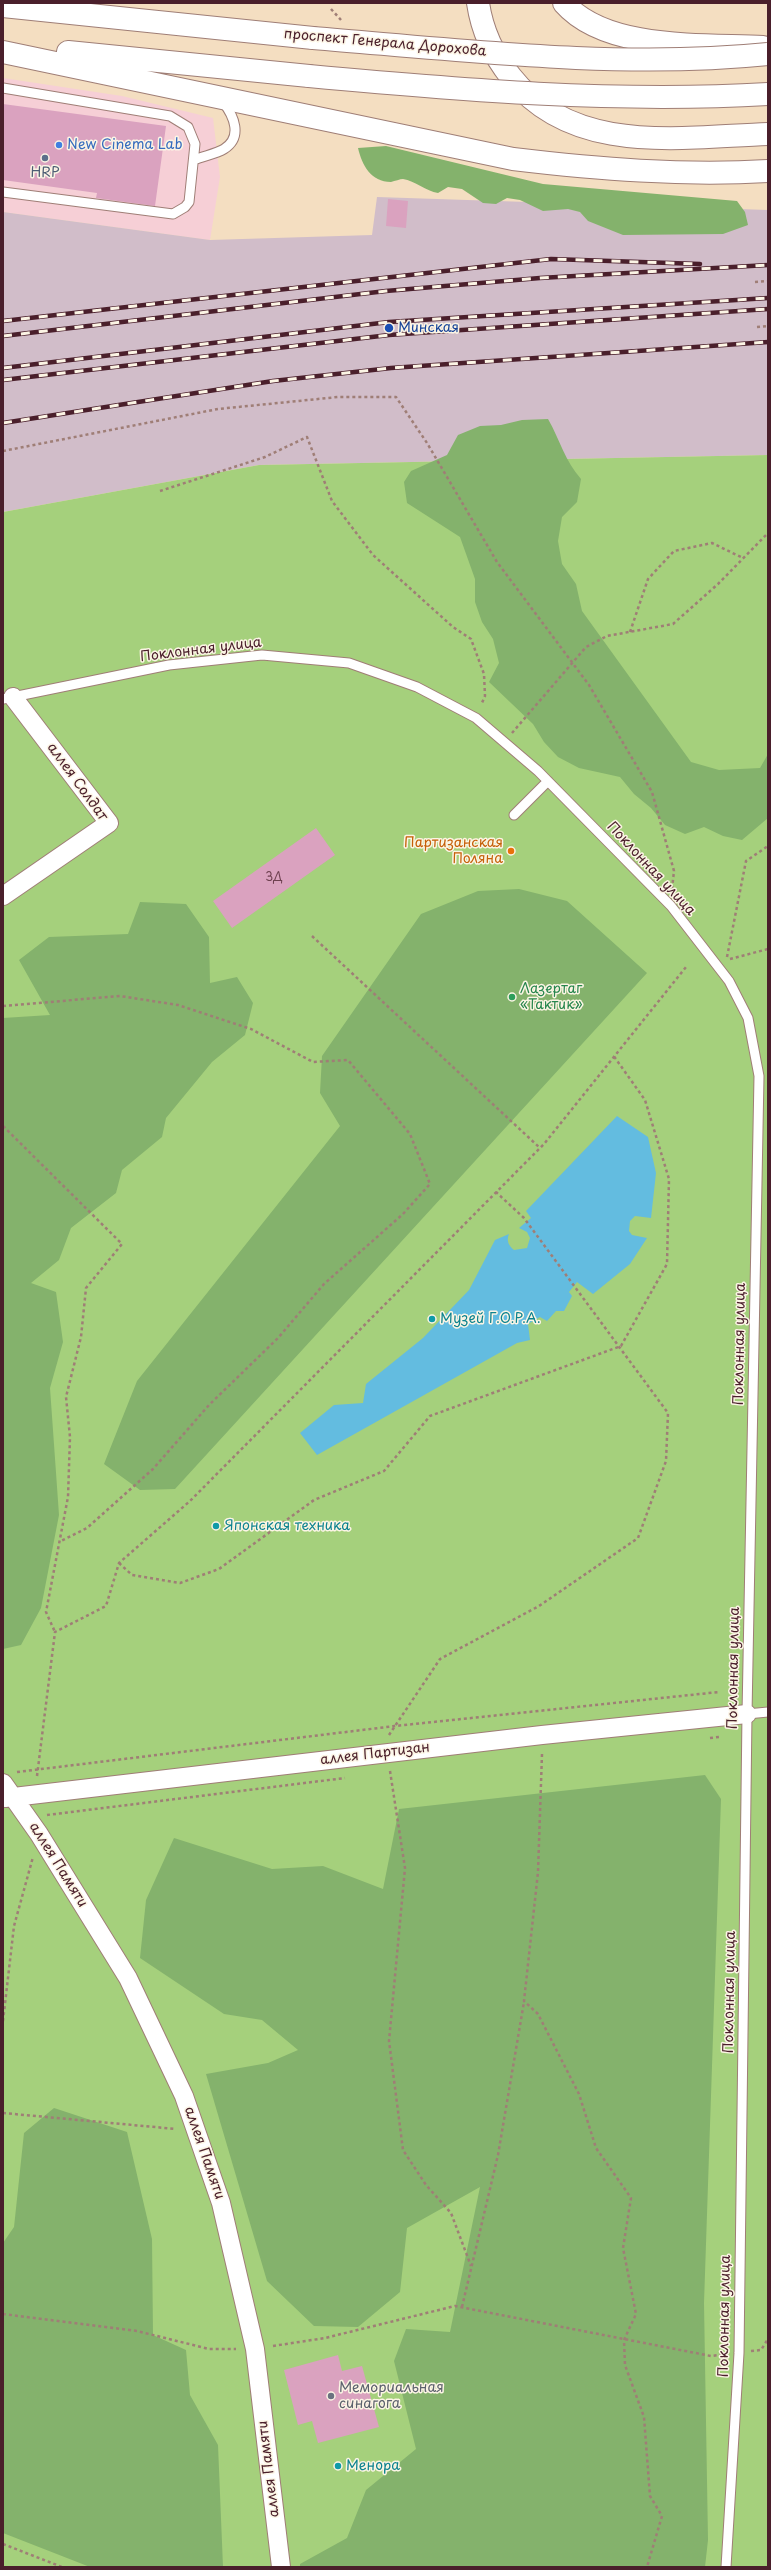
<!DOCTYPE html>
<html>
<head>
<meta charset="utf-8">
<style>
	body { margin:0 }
	#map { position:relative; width:771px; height:2570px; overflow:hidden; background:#f4dec1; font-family:"Playpen Sans",sans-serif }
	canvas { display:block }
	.frame { position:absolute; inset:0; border:4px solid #4a1f2b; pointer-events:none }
</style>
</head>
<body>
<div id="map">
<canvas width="771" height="2570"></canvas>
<div class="frame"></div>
</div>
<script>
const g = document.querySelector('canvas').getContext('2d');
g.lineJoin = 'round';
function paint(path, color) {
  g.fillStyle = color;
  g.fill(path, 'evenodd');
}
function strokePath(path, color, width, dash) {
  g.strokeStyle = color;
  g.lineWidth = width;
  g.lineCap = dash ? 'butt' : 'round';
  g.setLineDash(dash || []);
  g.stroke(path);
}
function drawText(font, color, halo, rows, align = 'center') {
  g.font = font + ' "Playpen Sans",sans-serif';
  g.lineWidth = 3;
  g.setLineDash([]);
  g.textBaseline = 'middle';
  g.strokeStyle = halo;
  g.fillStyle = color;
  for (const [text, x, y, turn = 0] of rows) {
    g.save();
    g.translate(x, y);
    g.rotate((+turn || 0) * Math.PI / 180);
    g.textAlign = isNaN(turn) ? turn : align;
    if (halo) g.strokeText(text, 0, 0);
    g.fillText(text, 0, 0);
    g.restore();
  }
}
const built = new Path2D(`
	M3,78L122,96L213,118L220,177L210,240L3,212Z`);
const industrial = new Path2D(`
	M377,197L768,210V455L259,465L3,512V212L210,240L372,235Z`);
const green = new Path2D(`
	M768,455V2567H3V512L259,465Z`);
const forest = new Path2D(`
	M386,146L543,184L737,201L745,212L748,225L723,234L623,235L588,221L580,212L568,209L543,211L520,200L507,198L496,204L483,203L462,189L448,187L438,193C426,191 415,181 403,179C400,179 395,181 391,182C371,182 362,165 358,148Z
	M548,419C560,440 565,461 581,479L577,502L562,517L558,541L562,564L576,584L582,611L691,762L719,770L760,768L768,754V818L742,840L723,836L704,827L685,834L665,825L651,808L634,794L620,777L579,768L558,757L544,742L533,724L489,682L499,663L493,639L482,622L475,602V579L460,537L407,503L404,482L411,471L447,455L458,435L480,426L501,425L522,420Z
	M519,889L567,901L647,973L175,1489L140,1490L104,1464L137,1381L340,1126L320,1093L322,1056L421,914L478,891Z
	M140,902L186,904L209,937L210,983L237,977L253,1003L245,1035L212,1062L166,1118L162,1137L122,1170L116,1193L71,1228L59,1260L31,1283L56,1292L63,1342L50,1388L59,1515L41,1608L21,1645L3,1649V1018L50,1015L19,960L49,937L128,934Z
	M705,1775L721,1799L704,2303L708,2540L705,2567H300V2564L347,2538L366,2490L416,2449L394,2361L406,2329L450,2332L480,2187L407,2228L400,2292L358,2327L314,2326L267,2281L206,2074L268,2063L298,2050L262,2020L224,2014L140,1958L146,1900L174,1838L272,1869L323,1866L383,1889L399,1809Z
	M54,2108L127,2132L152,2239L153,2335L186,2350L190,2395L218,2445L223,2567H90L3,2533V2243L14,2227L24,2133Z`);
const water = new Path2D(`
	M617,1116L648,1137L656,1173L651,1218L635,1216L630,1221L629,1231L632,1235L647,1238L630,1264L593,1294L577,1282L569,1292L572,1296L564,1311H556L547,1321L540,1317L528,1324L530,1340L517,1343L317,1455L300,1433L334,1405L363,1403L366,1384L423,1338L469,1290L495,1240L509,1234C506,1241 509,1246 514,1250L527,1248L530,1238L527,1232L519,1228L531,1218L526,1211Z`);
const building = new Path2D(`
	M3,104L166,126L155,206L96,198L97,193L3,180Z
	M388,199L408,201L406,228L386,226Z
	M316,828L335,855L232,928L213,901Z
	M338,2355L342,2371L362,2366L379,2427L318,2443L312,2421L298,2425L284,2370Z`);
const path = new Path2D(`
	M331,9L341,20
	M755,282L768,281
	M757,327L768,326
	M3,451L218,409L338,397H396L427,443L497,562L589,685L652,792L674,871L672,889
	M160,491L265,457L307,437L332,501L373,555L453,627L471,639L484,674L485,696L481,705
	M630,632L648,579L674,551L712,543L743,558
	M512,733L586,647L607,636L673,624L718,584L768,533
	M312,936L540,1148
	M727,957L746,861L768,846
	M730,959L768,949
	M3,1006L120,996L178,1005L251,1029L313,1062L348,1060L410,1134L430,1184L403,1214L324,1284L278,1338L209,1405L153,1469L87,1528L59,1542
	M3,1126L122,1244L86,1288L81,1337L66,1397L70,1437L68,1497L46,1612L55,1632
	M119,1563L132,1575L180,1583L219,1569L314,1500L384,1471L430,1416L621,1346L667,1264L669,1179L645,1100L613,1055
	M389,1735L440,1659L539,1606L638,1538L666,1461L668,1413L524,1218L496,1192
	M710,1738L719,1737
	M542,1754L538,1872L524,2001L538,2014L579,2094L596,2148L631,2198L623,2248L636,2314L624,2340L625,2365L644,2417L650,2496L662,2516L647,2567
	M390,1771L405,1868L389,2041L403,2150L426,2185L451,2213L471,2266
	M17,1772L395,1726L719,1692
	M37,1776L55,1632L106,1606L119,1563L190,1501L544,1144L686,967
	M47,1815L345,1778
	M3,2021L14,1926L33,1857
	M3,2113L176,2129
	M462,2307L498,2155L524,2002
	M3,2314L137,2331L209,2349H236
	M273,2346L325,2338L455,2306L711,2356L726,2354
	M751,2351L761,2350L768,2339
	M3,2544L62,2567`);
const lane = new Path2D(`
	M3,88L170,116L188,127L195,144L189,202L185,207L173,214L3,192
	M194,160C203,156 216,154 224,149C243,137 234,116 223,102
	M3,699L169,665L262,655L349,663L417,687L476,718L538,771L671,906L729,981L748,1018L759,1076L747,1714L739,2353L726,2567
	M514,815L548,781
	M747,1714L768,1712`);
const street = new Path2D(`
	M3,896L109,823L13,697
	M3,1783L39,1834L128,1978L184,2096L221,2203L255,2349L281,2567
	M5,1798L542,1735L747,1714`);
const secondary = new Path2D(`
	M478,3C482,30 494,56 511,77C573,156 680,137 768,134
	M564,3C606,51 704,44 763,47
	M3,6L313,38
	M3,52L513,159C598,169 682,176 768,171
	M68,52L309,76`);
const rail = new Path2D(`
	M3,321L551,259L700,264
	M3,336L386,291L540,278L768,265
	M3,368L389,322L768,298
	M3,380L389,335L768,309
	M3,423L273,381L391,368L768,342`);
const secondaryBridge = new Path2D(`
	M313,38C461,50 620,69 768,54
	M309,76C462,90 614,103 768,94`);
const markers = [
	[59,145,4,"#3f7fe0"],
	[45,158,4,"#5c6f8a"],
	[389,328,5,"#1a4fb4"],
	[511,851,4,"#e8710a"],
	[512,997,4,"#2e9e5b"],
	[432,1319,4,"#0f9aa8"],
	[216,1526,4,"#0f9aa8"],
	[331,2396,4,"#6b7280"],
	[338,2466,4,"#0f9aa8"]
];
const numberNames = [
	["3Д",274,878]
];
const streetNames = [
	["проспект Генерала Дорохова",385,43,5],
	["Поклонная улица",201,650,-7],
	["аллея Солдат",77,782,54],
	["Поклонная улица",651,869,47],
	["Поклонная улица",740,1344,-89],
	["Поклонная улица",734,1668,-89],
	["аллея Партизан",375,1754,-7],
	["аллея Памяти",58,1865,58],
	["Поклонная улица",730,1992,-89],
	["аллея Памяти",204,2153,71],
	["Поклонная улица",725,2316,-89],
	["аллея Памяти",269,2469,-97]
];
const shopNames = [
	["New Cinema Lab",67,145]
];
const serviceNames = [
	["HRP",45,173]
];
const transitNames = [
	["Минская",398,328]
];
const foodNames = [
	["Партизанская",503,843],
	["Поляна",503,859]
];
const leisureNames = [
	["Лазертаг",520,989],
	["«Тактик»",520,1005]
];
const cultureNames = [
	["Музей Г.О.Р.А.",440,1319],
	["Японская техника",224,1526],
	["Менора",346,2466]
];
const worshipNames = [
	["Мемориальная",339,2388],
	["синагога",339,2404]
];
paint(built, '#f6cfd6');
paint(industrial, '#d1bdc9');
paint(green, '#a5d07c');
paint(forest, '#84b26c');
paint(water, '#63bce0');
paint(building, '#daa2bf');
strokePath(lane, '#9f7e76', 11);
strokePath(street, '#9f7e76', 20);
strokePath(secondary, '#9f7e76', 24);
strokePath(path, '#9f7e76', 2.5, [3, 3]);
strokePath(lane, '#fff', 9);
strokePath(street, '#fff', 18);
strokePath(secondary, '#fff', 22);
strokePath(rail, '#4a1f2b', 4.5);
strokePath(rail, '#fcf5e5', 3, [9]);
strokePath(secondaryBridge, '#9f7e76', 24, []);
strokePath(secondaryBridge, '#fff', 22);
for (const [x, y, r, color] of markers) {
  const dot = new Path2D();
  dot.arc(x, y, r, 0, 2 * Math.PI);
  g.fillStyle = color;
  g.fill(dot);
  strokePath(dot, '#fcf5e5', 1.5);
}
drawText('12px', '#6e4050', null, numberNames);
drawText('14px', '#4a1f2b', '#fcf5e5', streetNames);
drawText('14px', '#366cbe', '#fcf5e5', shopNames, 'left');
drawText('14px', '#4e5e75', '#fcf5e5', serviceNames);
drawText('14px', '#164399', '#fcf5e5', transitNames, 'left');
drawText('14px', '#c56008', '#fcf5e5', foodNames, 'right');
drawText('14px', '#27864d', '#fcf5e5', leisureNames, 'left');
drawText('14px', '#0d838f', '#fcf5e5', cultureNames, 'left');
drawText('14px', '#5b616d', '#fcf5e5', worshipNames, 'left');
</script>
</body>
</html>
